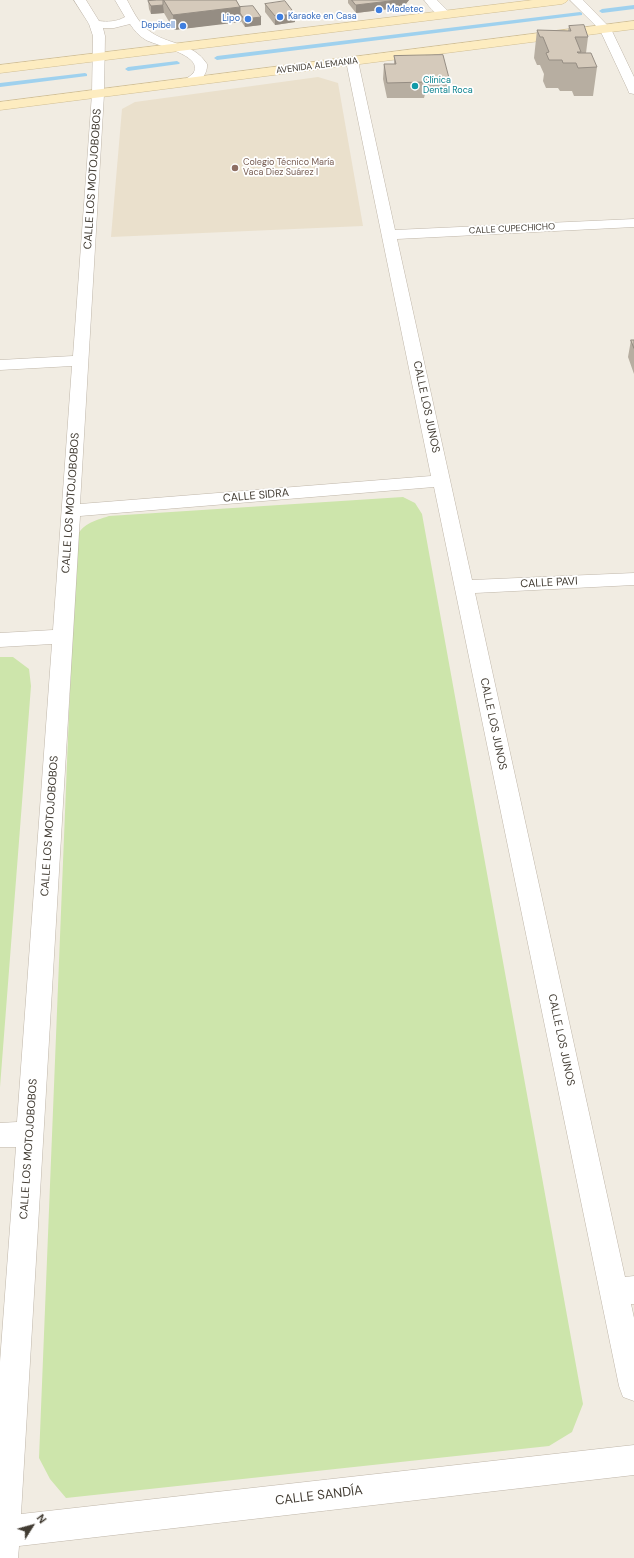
<!DOCTYPE html>
<html>
<head>
<meta charset="utf-8">
<style>
	body { margin:0 }
	#map { position:relative; width:634px; height:1558px; overflow:hidden; background:#f1ece2; font-family:"DM Sans",sans-serif }
	canvas { display:block }
	.north { position:absolute; left:12px; top:1506px; width:40px; height:40px; -webkit-text-stroke:3px #fff; paint-order:stroke; rotate:53deg; font-size:11px; font-weight:700; line-height:16px; text-align:center; color:#423c33 }
	.north::after { content:''; display:block; margin:auto; width:14px; height:18px; background:#423c33; clip-path:polygon(50% 0,100% 100%,50% 72%,0 100%) }
</style>
</head>
<body>
<div id="map">
<canvas width="634" height="1558"></canvas>
<div class="north">N</div>
</div>
<script>
const g = document.querySelector('canvas').getContext('2d');
g.lineJoin = 'round';
function paint(path, color) {
  g.fillStyle = color;
  g.fill(path, 'evenodd');
}
function strokePath(path, color, width, dash) {
  g.strokeStyle = color;
  g.lineWidth = width;
  g.lineCap = dash ? 'butt' : 'round';
  g.setLineDash(dash || []);
  g.stroke(path);
}
function drawText(font, color, halo, rows, align = 'center') {
  g.font = font + ' "DM Sans",sans-serif';
  g.lineWidth = 3.5;
  g.setLineDash([]);
  g.textBaseline = 'middle';
  g.strokeStyle = halo;
  g.fillStyle = color;
  for (const [text, x, y, turn = 0] of rows) {
    g.save();
    g.translate(x, y);
    g.rotate((+turn || 0) * Math.PI / 180);
    g.textAlign = isNaN(turn) ? turn : align;
    if (halo) g.strokeText(text, 0, 0);
    g.fillText(text, 0, 0);
    g.restore();
  }
}
const education = new Path2D(`
	M318,77L338,83L363,226L111,237L122,109L135,102Z`);
const green = new Path2D(`
	M403,497L415,503L422,514L583,1404L572,1432L549,1446L66,1498L50,1479L39,1458L76,539C81,524 94,521 109,516Z
	M0,657H13L29,669L31,686L0,1087Z`);
const stream = new Path2D(`
	M634,5V9L602,13L599,11L602,9Z
	M580,12L582,13V15L217,60L214,58L217,56Z
	M177,61L180,63L179,64L128,71L125,69L128,67Z
	M85,73L87,74V76L0,87V83Z`);
const minor = new Path2D(`
	M424,0H437L451,14L449,17C439,19 430,8 424,0Z
	M570,0H583L611,29L634,77V94L629,93L628,90L600,30Z
	M352,57L356,58L358,61L395,230L634,219V227L397,239L472,580L634,573V585L475,593L625,1277L634,1276V1304H631L634,1318V1401L623,1397L619,1386L434,487L80,516L21,1514L634,1445V1475L19,1546L18,1558H0V1362L16,1147H0V1123L17,1122L52,644L0,647V633L53,630L72,366L0,370V360L73,356L92,94L93,91H103L104,94L80,504L431,476L346,61L348,58Z`);
const tertiary = new Path2D(`
	M74,0H86L99,21C108,22 116,22 125,17L115,0H127C133,11 138,22 148,30C168,46 192,41 207,64C208,76 196,88 183,85L182,82C185,78 191,77 194,72C203,55 155,45 146,40C139,36 134,30 130,24L114,28H103L105,36L104,94L103,97H93L92,94L93,36L89,24Z`);
const secondary = new Path2D(`
	M533,0H568L566,2L562,4L0,73V65Z
	M634,21V29L0,110V102Z`);
const wall = new Path2D(`
	M157,0H236L240,7L261,17V25L245,27L241,21L174,30L164,13L151,14L149,9L148,1Z
	M348,0H409L405,5L397,8L356,13L348,3Z
	M265,4L295,22L275,25L265,12Z
	M569,26L588,37L586,53L597,67L593,96H574L572,91H560L558,88H546L543,81L544,74L540,65H537L534,58L537,30L568,31Z
	M394,56L449,78L448,94H425L424,98H387L383,79L384,64H394Z
	M631,340H634V374L628,357Z`);
const shadedWall = new Path2D(`
	M398,0H409L405,5L397,8L356,13V5Z
	M163,5L164,13L151,14V6Z
	M240,7L241,22L174,30L173,15Z
	M295,14V22L275,25V16Z
	M261,17V25L245,27L244,19Z`);
const building = new Path2D(`
	M157,0H163V5L151,6L148,1Z
	M164,0H236L240,7L173,15Z
	M352,0H398L356,5Z
	M285,1L295,14L275,16L265,4Z
	M253,6L261,17L244,19L240,13V7Z
	M584,25L588,37H575L581,52H577L578,53H591L597,67L578,68L576,63H563L562,60H549L546,53L549,52L543,37H540L537,30L571,31L569,26Z
	M443,55L449,78L424,79L425,82L387,83L384,64H396L394,56Z
	M631,340H634V348Z`);
const markers = [
	[379,10,4,"#3f7fe0"],
	[280,17,4,"#3f7fe0"],
	[248,19,4,"#3f7fe0"],
	[183,26,4,"#3f7fe0"],
	[415,86,4,"#0f9aa8"],
	[235,168,4,"#8d6e63"]
];
const farShopnames = [
	["Madetec",387,10],
	["Karaoke en Casa",288,17],
	["Lipo",240,19,"right"],
	["Depibell",175,26,"right"]
];
const farStreetnames = [
	["AVENIDA ALEMANIA",317,66,-7],
	["CALLE CUPECHICHO",512,229,-3]
];
const farCulturenames = [
	["Clínica",423,81],
	["Dental Roca",423,91]
];
const farEducationnames = [
	["Colegio Técnico María",243,163],
	["Vaca Diez Suárez I",243,173]
];
const streetNames = [
	["CALLE LOS MOTOJOBOBOS",93,179,-86],
	["CALLE LOS JUNOS",426,407,78],
	["CALLE SIDRA",256,496,-5],
	["CALLE LOS MOTOJOBOBOS",71,503,-86],
	["CALLE PAVI",549,583,-3],
	["CALLE LOS JUNOS",493,724,78],
	["CALLE LOS MOTOJOBOBOS",50,826,-86],
	["CALLE LOS JUNOS",561,1040,78],
	["CALLE LOS MOTOJOBOBOS",29,1149,-86]
];
const nearStreetnames = [
	["CALLE SANDÍA",319,1496,-7]
];
paint(education, '#eae0cc');
paint(green, '#cde5ab');
paint(stream, '#9fd1ee');
strokePath(minor, '#bfb6a9', 1);
strokePath(tertiary, '#bfb6a9', 1);
strokePath(secondary, '#d0be93', 1);
paint(minor, '#fff');
paint(tertiary, '#fff');
paint(secondary, '#fdecc0');
paint(wall, '#b7aea1');
paint(shadedWall, '#958d83');
paint(building, '#d5cabb');
strokePath(building, '#958d83', 1);
for (const [x, y, r, color] of markers) {
  const dot = new Path2D();
  dot.arc(x, y, r, 0, 2 * Math.PI);
  g.fillStyle = color;
  g.fill(dot);
  strokePath(dot, '#fff', 1.5);
}
drawText('9px', '#366cbe', '#fff', farShopnames, 'left');
drawText('9px', '#423c33', '#fff', farStreetnames);
drawText('9px', '#0d838f', '#fff', farCulturenames, 'left');
drawText('9px', '#785e54', '#fff', farEducationnames, 'left');
drawText('11px', '#423c33', '#fff', streetNames);
drawText('13px', '#423c33', '#fff', nearStreetnames);
</script>
</body>
</html>
